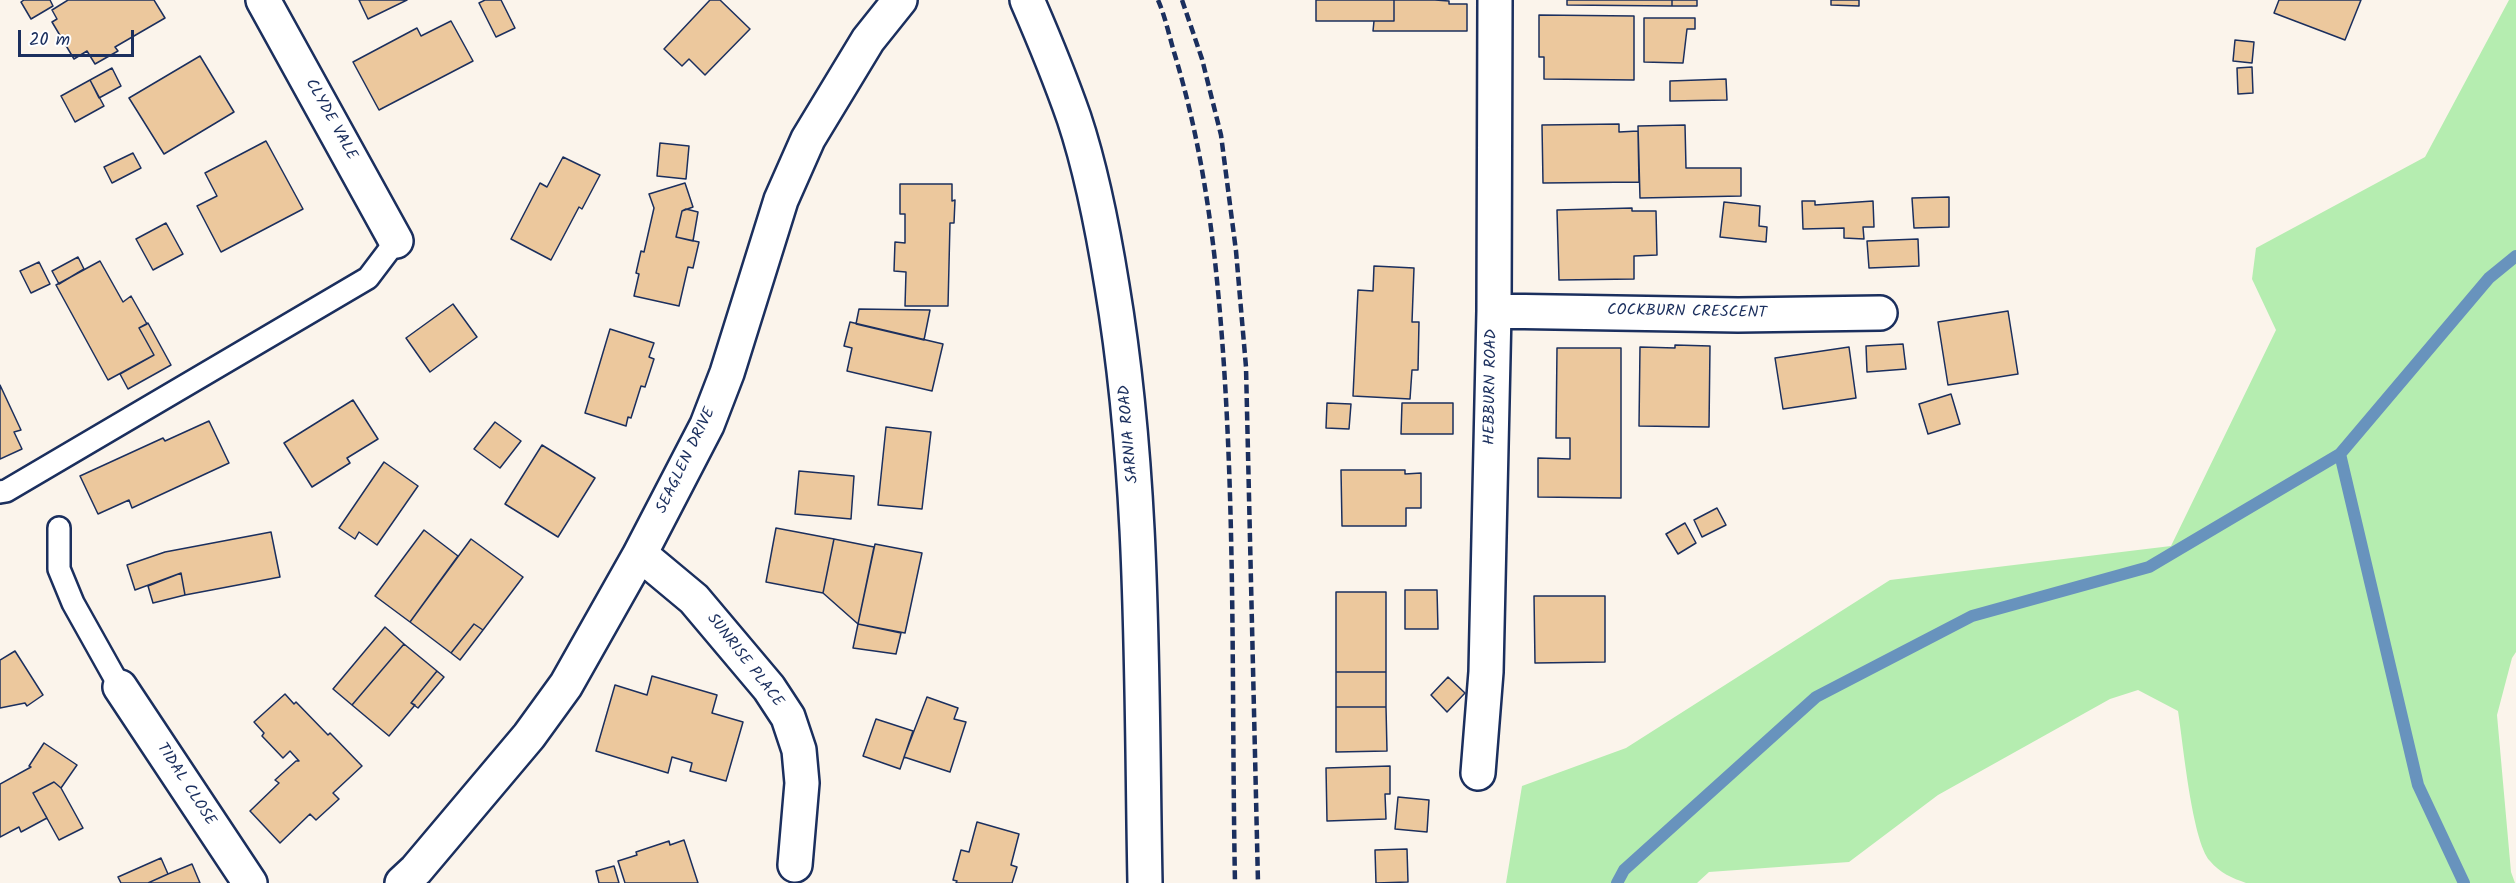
<!DOCTYPE html>
<html>
<head>
<meta charset="utf-8">
<style>
	body { margin:0 }
	#map { position:relative; width:2516px; height:883px; overflow:hidden; background:#fbf4eb; font-family:Kalam,sans-serif }
	canvas { display:block }
	.scale { position:absolute; left:18px; top:30px; width:116px; height:27px; box-sizing:border-box; border:3px solid #1b2f5e; border-top:0; padding-left:8px; font-size:18px; line-height:21px; white-space:nowrap; color:#1b2f5e; -webkit-text-stroke:4px #fff; paint-order:stroke }
</style>
</head>
<body>
<div id="map">
<canvas width="2516" height="883"></canvas>
<div class="scale">20 m</div>
</div>
<script>
const g = document.querySelector('canvas').getContext('2d');
g.lineJoin = 'round';
function paint(path, color) {
  g.fillStyle = color;
  g.fill(path, 'evenodd');
}
function strokePath(path, color, width, dash) {
  g.strokeStyle = color;
  g.lineWidth = width;
  g.lineCap = dash ? 'butt' : 'round';
  g.setLineDash(dash || []);
  g.stroke(path);
}
function drawText(font, color, halo, rows, align = 'center') {
  g.font = font + ' Kalam,sans-serif';
  g.lineWidth = 6;
  g.setLineDash([]);
  g.textBaseline = 'middle';
  g.strokeStyle = halo;
  g.fillStyle = color;
  for (const [text, x, y, turn = 0] of rows) {
    g.save();
    g.translate(x, y);
    g.rotate((+turn || 0) * Math.PI / 180);
    g.textAlign = isNaN(turn) ? turn : align;
    if (halo) g.strokeText(text, 0, 0);
    g.fillText(text, 0, 0);
    g.restore();
  }
}
const green = new Path2D(`
	M2509,0H2516V652L2512,658L2497,715L2511,872L2515,883H2246C2232,878 2220,873 2210,861C2192,841 2183,742 2178,711L2138,690L2110,699L1938,795L1849,862L1709,872L1697,883H1506L1522,786L1626,748L1890,580L2171,546L2276,330L2252,279L2256,248L2425,157Z`);
const stream = new Path2D(`
	M1617,883L1624,870L1816,697L1972,616L2149,567L2340,454
	M2464,883L2418,785L2340,454L2489,278L2516,256`);
const building = new Path2D(`
	M24,0H50L53,6L31,19L21,2Z
	M68,0H154L165,18L115,47L118,51L95,64L87,51L74,59L52,22L57,19L52,10Z
	M359,0H407L368,19Z
	M485,0H501L515,28L496,37L479,3Z
	M710,0H720L750,29L705,75L689,59L682,66L664,49Z
	M1316,0H1394V21H1316Z
	M1394,0H1435L1449,1V4H1467V31H1373L1374,21H1394Z
	M1567,0H1672V6L1567,5Z
	M1672,0H1697V6H1672Z
	M1831,0H1859V6L1831,5Z
	M2279,0H2361L2345,40L2274,13Z
	M1539,15L1634,16V80L1544,79V57H1539Z
	M1644,18H1695V29H1687L1683,63L1644,62Z
	M451,21L473,61L379,110L353,62L417,28L421,36Z
	M2235,40L2254,42L2252,63L2233,61Z
	M200,56L234,112L164,154L129,98Z
	M2252,67L2253,93L2238,94L2237,68Z
	M112,68L121,86L99,98L90,80Z
	M1726,79L1727,100L1670,101V81Z
	M90,80L104,106L75,122L61,96Z
	M1619,124V132L1638,131L1639,182L1543,183L1542,125Z
	M1685,125L1686,168H1741V196L1640,198L1638,126Z
	M266,141L303,209L221,252L197,206L217,196L205,173Z
	M660,143L689,146L686,179L657,176Z
	M133,153L141,168L112,183L104,167Z
	M563,157L600,175L582,209L579,207L551,260L511,239L540,183L547,187Z
	M685,183L693,207L682,211L676,237L699,242L693,268L688,267L679,306L634,296L639,274L636,273L641,251L644,252L654,208L649,194Z
	M900,184H952V201L955,200L954,223H950L948,306H905L906,272L894,271L895,242L905,243V214H900Z
	M1949,197V227L1914,228L1912,198Z
	M1802,201H1815V205L1873,201L1874,227H1863L1864,239L1844,238V228L1803,229Z
	M1724,202L1760,206L1759,226L1767,227L1766,242L1720,237Z
	M1632,208V211H1656L1657,255L1634,256V279L1559,280L1557,210Z
	M686,209L698,212L693,241L676,237L682,211Z
	M166,223L183,254L153,270L136,239Z
	M1918,239L1919,266L1869,268L1867,241Z
	M78,257L84,269L59,284L52,271Z
	M100,261L123,302L131,296L147,324L139,328L154,355L108,380L56,285Z
	M39,262L50,284L31,293L20,271Z
	M1374,266L1414,268L1412,322H1419L1418,370H1412L1410,399L1353,396L1358,290L1373,291Z
	M453,304L477,337L430,372L406,338Z
	M859,309L930,310L924,340L856,324Z
	M2008,311L2018,374L1948,385L1938,322Z
	M850,322L943,344L932,391L847,371L852,348L844,346Z
	M148,323L171,365L128,389L120,374L154,355L139,328Z
	M610,329L654,343L649,357L654,359L645,387L641,386L631,418L628,417L626,426L585,413Z
	M1903,344L1906,369L1867,372L1866,346Z
	M1675,345L1710,346L1709,427L1639,426L1640,347L1675,348Z
	M1849,347L1856,398L1783,409L1775,358Z
	M1557,348H1621V498L1538,497V458L1570,459V438H1556Z
	M0,385L21,430L14,432L22,449L0,459Z
	M1951,394L1960,424L1928,434L1919,404Z
	M353,400L378,439L347,458L350,463L312,487L284,443Z
	M1327,403L1351,404L1349,429L1326,428Z
	M1402,403H1453V434H1401Z
	M209,421L229,463L132,508L129,500L98,514L80,476L163,438L165,441Z
	M495,422L521,441L500,468L474,449Z
	M886,427L931,432L922,509L878,505Z
	M542,445L595,478L558,537L505,504Z
	M384,462L418,486L377,545L359,532L355,539L339,528Z
	M1341,470H1405V474L1421,473V508H1406V526H1342Z
	M799,471L854,476L851,519L795,514Z
	M1717,508L1726,525L1702,537L1694,520Z
	M1685,523L1696,543L1678,554L1666,534Z
	M776,528L834,539L823,593L766,582Z
	M424,530L458,556L410,622L375,596Z
	M271,532L280,577L185,595L181,573L135,590L127,565L165,552Z
	M471,539L523,577L483,630L474,624L451,653L410,622Z
	M834,539L874,547L858,624L823,593Z
	M875,544L922,553L905,633L858,624Z
	M181,573L185,595L153,603L148,586Z
	M1405,590H1437L1438,629H1405Z
	M1336,592H1386V672H1336Z
	M1534,596H1605V662L1535,663Z
	M474,624L483,630L460,660L451,653Z
	M858,624L901,633L896,654L853,648Z
	M385,627L404,644L352,705L333,689Z
	M404,644L437,671L411,703L415,705L389,736L352,705Z
	M15,651L43,695L27,706L25,703L0,708V660Z
	M437,671L444,677L418,708L411,703Z
	M1336,672H1386V707H1336Z
	M652,676L717,695L712,713L743,722L726,781L690,771L692,763L672,757L668,773L596,751L615,685L647,695Z
	M1448,677L1465,693L1447,712L1431,695Z
	M285,694L294,704L296,702L328,735L330,733L362,766L333,793L339,799L316,820L310,814L280,843L250,811L279,783L275,780L296,761H299L290,751L283,758L262,736L264,733L254,722Z
	M927,697L958,708L954,719L966,722L950,772L904,757Z
	M1336,707H1386L1387,751L1336,752Z
	M876,719L913,731L900,769L863,756Z
	M44,743L77,765L61,788L54,782L33,793L47,818L21,832L19,827L0,837V784L31,767L29,766Z
	M1390,766V794H1385L1386,819L1327,821L1326,768Z
	M54,782L61,788L83,828L59,840L33,793Z
	M1398,797L1429,800L1427,832L1395,829Z
	M977,822L1019,834L1011,865L1017,867L1012,883H956L957,881L953,880L961,850L969,852Z
	M684,840L698,883H625L618,861L637,855L636,852L669,841L670,845Z
	M1407,849L1408,882L1376,883L1375,850Z
	M161,858L168,874L148,883H121L118,877Z
	M192,864L200,883H148L168,874Z
	M614,866L619,883H599L596,871Z`);
const service = new Path2D(`
	M0,492L6,491L368,278L396,241
	M59,528V569L73,603L120,687`);
const minor = new Path2D(`
	M263,0L396,241
	M1494,311L1738,315L1880,313
	M640,554L694,599L769,688L788,717L799,750L802,783L795,865
	M120,687L250,883
	M1478,773L1486,672L1494,311L1495,0
	M402,883L416,870L529,736L566,685L640,554L707,425L727,373L781,200L808,139L868,40L900,0`);
const secondary = new Path2D(`
	M1027,0C1044,39 1060,78 1074,118C1092,172 1103,230 1112,286C1145,483 1141,684 1145,883`);
const rail = new Path2D(`
	M1158,0C1165,16 1169,35 1174,52C1195,121 1207,190 1215,261C1237,467 1231,676 1235,883
	M1182,0L1202,59L1221,135L1236,251L1246,367L1258,883`);
const streetNames = [
	["CLYDE VALE",330,120,61],
	["COCKBURN CRESCENT",1687,313,1],
	["HEBBURN ROAD",1492,387,-89],
	["SARNIA ROAD",1130,434,-95],
	["SEAGLEN DRIVE",687,461,-64],
	["SUNRISE PLACE",744,661,52],
	["TIDAL CLOSE",185,785,57]
];
paint(green, '#b5edb0');
strokePath(stream, '#6893bd', 12);
paint(building, '#ecc89d');
strokePath(building, '#1b2f5e', 1.5);
strokePath(service, '#1b2f5e', 26);
strokePath(minor, '#1b2f5e', 38);
strokePath(secondary, '#1b2f5e', 38);
strokePath(service, '#fff', 21);
strokePath(minor, '#fff', 33);
strokePath(secondary, '#fff', 33);
strokePath(rail, '#1b2f5e', 4.5, [9, 4.5]);
drawText('16px', '#1b2f5e', '#fff', streetNames);
</script>
</body>
</html>
